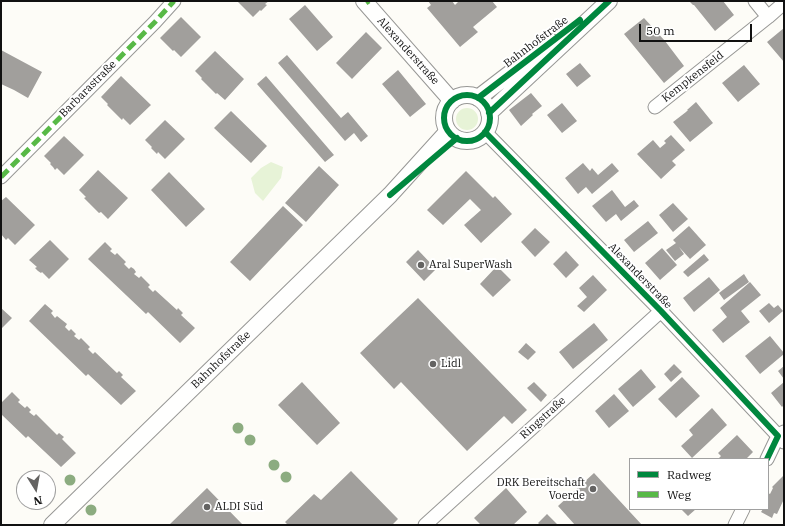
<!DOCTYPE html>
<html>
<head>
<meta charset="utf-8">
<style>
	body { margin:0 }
	#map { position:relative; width:785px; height:526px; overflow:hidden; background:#fdfcf7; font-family:"IBM Plex Serif",serif }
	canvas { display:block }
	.frame { position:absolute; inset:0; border:2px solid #111; pointer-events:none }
	.legend { position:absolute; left:629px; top:458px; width:140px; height:52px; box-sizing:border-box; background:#fff; border:1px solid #a0a0a0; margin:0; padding:5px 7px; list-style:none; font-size:12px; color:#111 }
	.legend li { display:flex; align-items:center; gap:8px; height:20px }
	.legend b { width:20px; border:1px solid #a0a0a0 }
	.north { position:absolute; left:16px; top:470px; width:40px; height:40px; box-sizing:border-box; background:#fff; border:1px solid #a0a0a0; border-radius:50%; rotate:169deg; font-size:11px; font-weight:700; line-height:16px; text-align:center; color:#111 }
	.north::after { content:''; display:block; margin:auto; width:14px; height:18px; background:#646362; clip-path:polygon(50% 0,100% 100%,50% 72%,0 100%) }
	.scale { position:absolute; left:639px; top:24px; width:113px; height:18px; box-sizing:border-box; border:2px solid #111; border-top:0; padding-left:5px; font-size:12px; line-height:14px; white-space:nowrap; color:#111; -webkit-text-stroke:3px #fff; paint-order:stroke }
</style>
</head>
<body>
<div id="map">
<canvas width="785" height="526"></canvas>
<div class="frame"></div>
<ul class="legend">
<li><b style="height:5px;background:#00873e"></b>Radweg</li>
<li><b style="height:5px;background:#58b947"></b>Weg</li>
</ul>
<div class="north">N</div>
<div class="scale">50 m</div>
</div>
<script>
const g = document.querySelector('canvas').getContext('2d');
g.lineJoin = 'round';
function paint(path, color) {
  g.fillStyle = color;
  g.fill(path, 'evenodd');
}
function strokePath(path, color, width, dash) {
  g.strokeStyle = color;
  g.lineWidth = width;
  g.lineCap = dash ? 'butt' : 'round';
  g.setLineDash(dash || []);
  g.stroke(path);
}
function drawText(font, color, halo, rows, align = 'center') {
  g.font = font + ' "IBM Plex Serif",serif';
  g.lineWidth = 4;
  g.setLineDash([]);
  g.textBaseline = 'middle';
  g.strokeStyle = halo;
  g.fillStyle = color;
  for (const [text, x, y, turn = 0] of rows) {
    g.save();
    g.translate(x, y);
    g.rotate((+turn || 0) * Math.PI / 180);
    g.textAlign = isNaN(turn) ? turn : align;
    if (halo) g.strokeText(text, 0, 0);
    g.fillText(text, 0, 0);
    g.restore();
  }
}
const green = new Path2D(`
	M456 119a11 11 0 1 1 22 0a11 11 0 1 1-22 0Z
	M271,162L283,167L281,178L263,201L255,193L251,178L261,168Z`);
const building = new Path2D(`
	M237,1H269L265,4L267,5L261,11L260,10L253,17Z
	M428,1H452L455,5L459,1H492L497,7L473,27L478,32L460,47L427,8L431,5Z
	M689,1H723L734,15L715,31L694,5H693Z
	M305,5L333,37L317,51L289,19Z
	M181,17L201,37L181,57L174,50L173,51L160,38Z
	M644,18L665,41L684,66L664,83L624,34Z
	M784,28V62L767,42Z
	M366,32L382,48L352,79L336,63Z
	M1,50L42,72L28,98L14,90L1,84Z
	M215,51L244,79L225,100L217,93L216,94L201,79L202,78L195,71Z
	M287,55L341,118L348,112L368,136L361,142L354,133L345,141L278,63Z
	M580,63L591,76L577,87L566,74Z
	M744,65L760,84L738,102L722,83Z
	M398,70L426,104L410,117L382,84Z
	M121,76L151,105L130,125L123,118L122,120L107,105L108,104L101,97Z
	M266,76L334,155L325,162L257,84Z
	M531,93L542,106L532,114L533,115L521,126L509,110Z
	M696,102L713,123L690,142L673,122L686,112L688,110H687Z
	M562,103L577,121L562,133L547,115Z
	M231,111L267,146L251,163L214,128Z
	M165,120L185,139L165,159L158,152L157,154L151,148L152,147L145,140Z
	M671,135L685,150L672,161L676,165L661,179L637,154L653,140L660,148L666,143L664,141Z
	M64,136L84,155L64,175L57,168L55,170L53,167L50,164L51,163L44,156Z
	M583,163L590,171L592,168L598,175L612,163L619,171L592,194L586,187L578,194L565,178Z
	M319,166L339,185L306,222L285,203Z
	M98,170L128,198L108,219L101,212L99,213L84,198L86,197L79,190Z
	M466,171L493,198L495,196L512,214L481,243L464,225L481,210L470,199L443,225L427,210Z
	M169,172L205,209L186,227L151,190Z
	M612,190L625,207L634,200L639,206L621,221L616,214L606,222L592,206Z
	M6,197L35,225L15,245L8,238L6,240L1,234V201Z
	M673,203L688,219L673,232L659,215Z
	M283,206L303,225L250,281L230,262Z
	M648,221L658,233L634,252L624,240Z
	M689,226L706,245L690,259L679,247L684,254L675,261L666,250L676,243L673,240Z
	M535,228L550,242L535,257L521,242Z
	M50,240L69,259L49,279L42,272L41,273L38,271L35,268L37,267L29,260Z
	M105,242L112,249L110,251L115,255L117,253L126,262L124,264L129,269L131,267L134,269L136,272L134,274L139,278L141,276L150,285L148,287L153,292L155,290L177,310L178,308L183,313L181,315L195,328L180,343L148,312L146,314L88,259Z
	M662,248L677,265L660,280L645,263Z
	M418,250L436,269L424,281L406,262Z
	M566,251L579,265L566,278L553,264Z
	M704,254L709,260L688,277L683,272Z
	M497,266L511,280L493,297L480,284Z
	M744,274L749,282L724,300L719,293Z
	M593,275L607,290L584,312L577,306L587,297L579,288Z
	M709,277L720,290L694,312L683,298Z
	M750,282L761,295L741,311L750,322L723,343L712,330L727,317L720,308Z
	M418,298L527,410L512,424L504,416L467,451L401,382L394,389L360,353Z
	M769,303L774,308L778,305L783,311L769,323L759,311Z
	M45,304L53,311L51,313L55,318L57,316L67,324L65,327L69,331L71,329L76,334L74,336L79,340L81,338L90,347L88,349L93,354L95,352L117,373L119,371L123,375L121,377L136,391L121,405L88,374L86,376L29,321Z
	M1,308L12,318L1,329Z
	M594,323L608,340L573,369L559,352Z
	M770,336L784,353V354L760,374L745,356Z
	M526,343L536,352L528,360L518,352Z
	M674,364L682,372L671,382L664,374Z
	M784,366V379L778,371Z
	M641,369L656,387L633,407L618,389Z
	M682,377L700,396L676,418L658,399Z
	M302,382L340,423L317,445L278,405Z
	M534,382L547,395L541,402L527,388Z
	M784,382V405L782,407L771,393Z
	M12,392L20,400L18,402L25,408L27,406L31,410L29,412L34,416L36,414L57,435L59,433L64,437L62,439L76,453L61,467L28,436L26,438L1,414V403Z
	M614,394L629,411L609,428L595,411Z
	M712,408L727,425L692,458L681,446L693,435L689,430Z
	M737,435L753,452L746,459H718L721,456L718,453Z
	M351,471L398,519L392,525H288L285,522L314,494L321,500Z
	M594,473L642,525H575L558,506Z
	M784,475V499L777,514L774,513L772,518L761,512L763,509H768V493L770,494L773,488L772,487Z
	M207,488L243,525H169Z
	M506,488L527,512L513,525H481L474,518Z
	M681,509H696L688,516Z
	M547,514L558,525H540L538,523Z`);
const minor = new Path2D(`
	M755,1L768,17
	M655,107L768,17L784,3
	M485,132L661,311L784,442
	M1,177L155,22L174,1
	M767,459L778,436L784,432
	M425,525L661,311
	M735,525L743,509`);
const tertiary = new Path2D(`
	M364,1L452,101
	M444 118a23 23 0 1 1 46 0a23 23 0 1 1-46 0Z
	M478,98L551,42
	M489,113L609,1
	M52,525L390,195L448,131`);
const quiet = new Path2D(`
	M366,3L369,1
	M1,177L155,22L174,1`);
const cycleway = new Path2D(`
	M444 118a23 23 0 1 1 46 0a23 23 0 1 1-46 0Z
	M478,98L580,20
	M489,113L609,1
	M485,132L661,311L778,436L767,459
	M390,195L457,138`);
const trees = [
	[238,428],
	[250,440],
	[274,465],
	[286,477],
	[70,480],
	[91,510]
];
const markers = [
	[421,265,4,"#646362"],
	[433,364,4,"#646362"],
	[593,489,4,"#646362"],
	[207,507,4,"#646362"]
];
const streetNames = [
	["Bahnhofstraße",536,42,-37],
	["Alexanderstraße",408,51,48],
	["Kempkensfeld",693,77,-38],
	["Barbarastraße",88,89,-45],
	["Alexanderstraße",640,276,46],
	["Bahnhofstraße",221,360,-44],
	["Ringstraße",543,418,-42]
];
const poiNames = [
	["Aral SuperWash",429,265],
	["Lidl",441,364],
	["DRK Bereitschaft",585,483,"right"],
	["Voerde",585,496,"right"],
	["ALDI Süd",215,507]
];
paint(green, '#e7f3d7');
paint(building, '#a19f9c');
strokePath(minor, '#979795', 15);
strokePath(tertiary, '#979795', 18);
strokePath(minor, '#fffffe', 13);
strokePath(tertiary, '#fffffe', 16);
strokePath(quiet, '#58b947', 5, [10, 5]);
strokePath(cycleway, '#00873e', 6);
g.fillStyle = '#8cac80';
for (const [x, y] of trees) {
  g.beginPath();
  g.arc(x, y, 5.5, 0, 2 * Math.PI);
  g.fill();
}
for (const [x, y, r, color] of markers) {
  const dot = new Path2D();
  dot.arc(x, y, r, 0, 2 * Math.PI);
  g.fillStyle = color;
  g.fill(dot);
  strokePath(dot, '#fff', 1.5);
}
drawText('11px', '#111', '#fff', streetNames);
drawText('11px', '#111', '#fff', poiNames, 'left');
</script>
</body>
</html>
